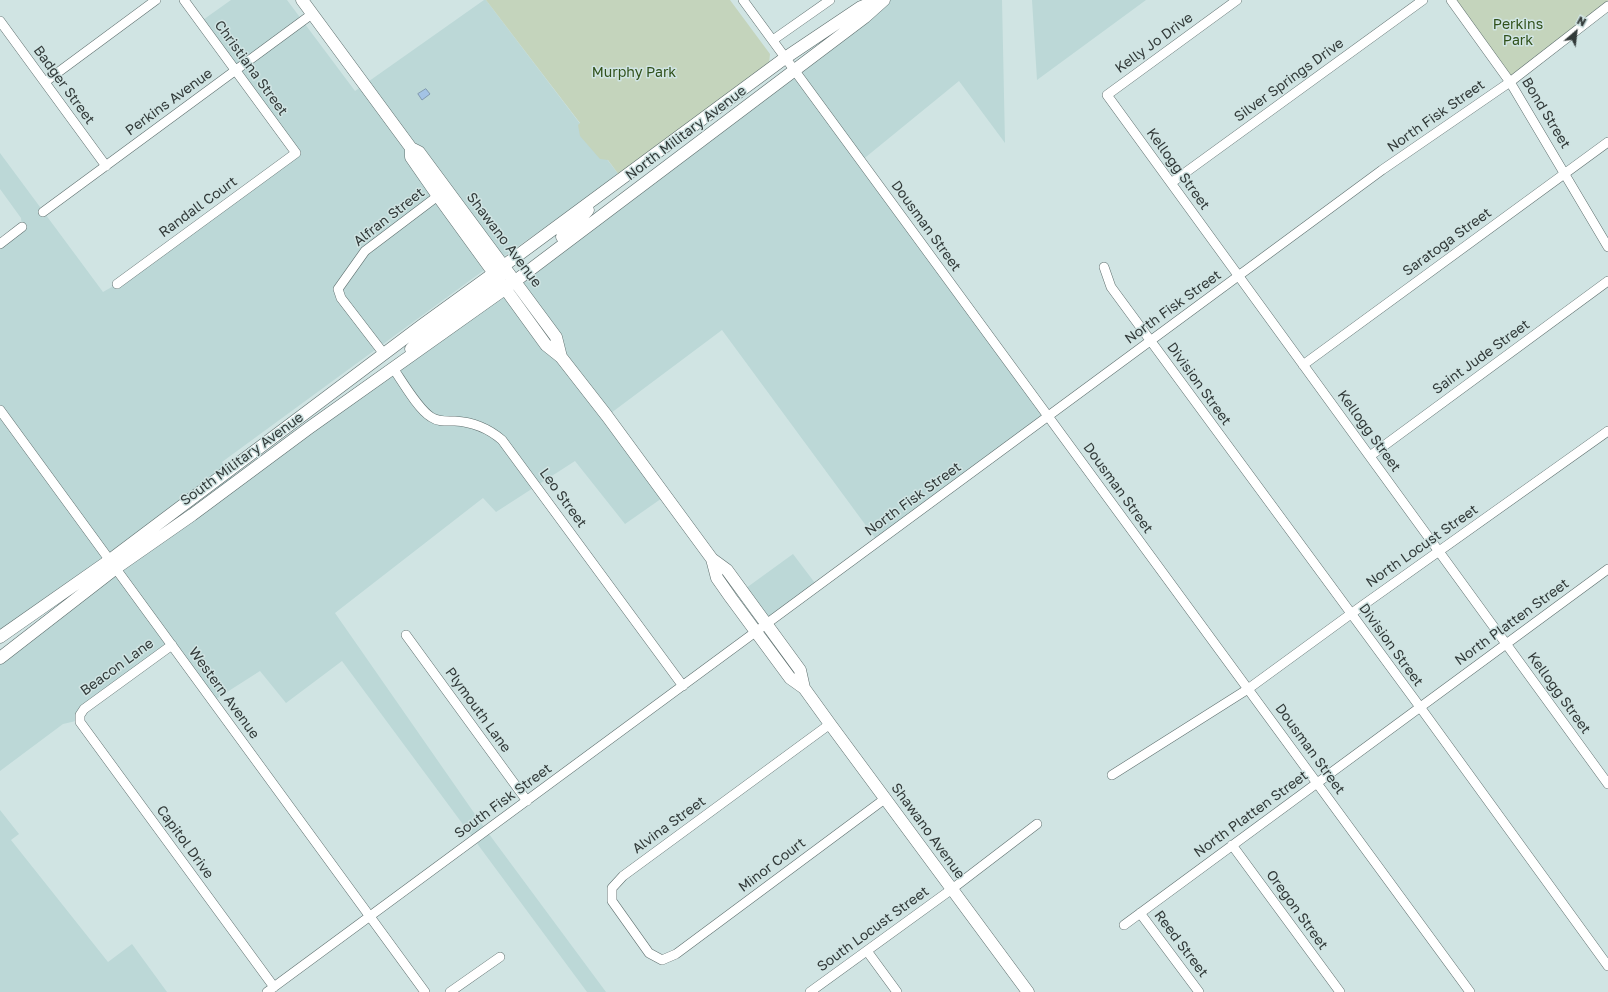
<!DOCTYPE html>
<html>
<head>
<meta charset="utf-8">
<style>
	body { margin:0 }
	#map { position:relative; width:1608px; height:992px; overflow:hidden; background:#d0e4e3; font-family:"Golos Text",sans-serif }
	canvas { display:block }
	.north { position:absolute; left:1556px; top:12px; width:40px; height:40px; -webkit-text-stroke:3px #d0e4e3; paint-order:stroke; rotate:28deg; font-size:11px; font-weight:700; line-height:16px; text-align:center; color:#323a39 }
	.north::after { content:''; display:block; margin:auto; width:14px; height:18px; background:#323a39; clip-path:polygon(50% 0,100% 100%,50% 72%,0 100%) }
</style>
</head>
<body>
<div id="map">
<canvas width="1608" height="992"></canvas>
<div class="north">N</div>
</div>
<script>
const g = document.querySelector('canvas').getContext('2d');
g.lineJoin = 'round';
function paint(path, color) {
  g.fillStyle = color;
  g.fill(path, 'evenodd');
}
function strokePath(path, color, width, dash) {
  g.strokeStyle = color;
  g.lineWidth = width;
  g.lineCap = dash ? 'butt' : 'round';
  g.setLineDash(dash || []);
  g.stroke(path);
}
function drawText(font, color, halo, rows, align = 'center') {
  g.font = font + ' "Golos Text",sans-serif';
  g.lineWidth = 3;
  g.setLineDash([]);
  g.textBaseline = 'middle';
  g.strokeStyle = halo;
  g.fillStyle = color;
  for (const [text, x, y, turn = 0] of rows) {
    g.save();
    g.translate(x, y);
    g.rotate((+turn || 0) * Math.PI / 180);
    g.textAlign = isNaN(turn) ? turn : align;
    if (halo) g.strokeText(text, 0, 0);
    g.fillText(text, 0, 0);
    g.restore();
  }
}
const built = new Path2D(`
	M231,0H287L355,91L484,0H486L619,175L476,276L222,462L235,482L884,0H1002L1005,143L959,81L861,161L1049,416L878,542L722,330L607,416L665,496L625,524L575,461L496,512L483,498L335,613L486,830L606,992H587L342,661L286,703L260,671L213,701L172,645L84,709L80,720L63,724L0,771V658L220,494L214,483L0,637V244L22,227L21,218L0,189V153L103,292L117,284L295,153L200,22Z
	M1032,0H1146L1037,80Z
	M793,554L818,587L766,624L742,591Z
	M0,810L19,834L11,840L108,962L132,944L167,992H0Z`);
const green = new Path2D(`
	M486,0H730L770,54L769,64L619,175L608,160L600,159L580,136L578,125L580,123Z
	M1452,0H1608V7L1510,82Z`);
const water = new Path2D(`
	M426,89L430,94L422,100L418,94Z`);
const minor = new Path2D(`
	M743,0L1470,992
	M1237,0L1107,95L1608,784
	M1451,0L1510,82L1608,247
	M0,21L106,166
	M773,40L830,0
	M45,82L156,0
	M1171,183L1423,0
	M43,212L312,14
	M0,244L22,227
	M1104,267L1111,287L1420,707L1608,966
	M117,284L296,153L184,0
	M384,354L341,298L338,289L365,251L443,192
	M1303,365L1608,142
	M393,368C402,381 418,409 431,417C438,422 447,421 455,421C473,422 488,428 502,440L683,686
	M0,410L425,992
	M1370,456L1608,281
	M406,635L527,801
	M172,645L84,709L80,715V722L274,987
	M830,724L623,876L612,888V901L649,953L662,960L676,954L886,798
	M1112,775L1248,689L1359,608L1608,431
	M1232,845L1340,992
	M1140,913L1199,992
	M1124,925L1608,569
	M867,951L897,992
	M267,992L1382,170L1510,82L1608,6
	M450,992L500,957
	M810,992L952,889L1037,824`);
const major = new Path2D(`
	M302,0L411,148L419,152L556,337L561,357
	M411,148V157L438,196L546,345L561,357L607,416L712,559L727,570L800,670L804,688
	M562,237L588,210
	M411,349L429,331L489,288L496,282L502,272
	M712,559L717,578L731,598L790,678L804,688L830,724L1028,992
	M0,637L110,560L421,326L494,273L785,58L861,7L879,0
	M0,658L116,568L192,515L309,428L506,288L865,17L884,0`);
const parkNames = [
	["Perkins",1518,25],
	["Park",1518,41],
	["Murphy Park",634,73]
];
const streetNames = [
	["Kelly Jo Drive",1154,43,-36],
	["Christiana Street",251,68,54],
	["Silver Springs Drive",1289,80,-36],
	["Badger Street",64,85,54],
	["Perkins Avenue",169,102,-36],
	["Bond Street",1546,113,59],
	["North Fisk Street",1436,116,-35],
	["North Military Avenue",686,133,-37],
	["Kellogg Street",1178,169,54],
	["Randall Court",198,207,-36],
	["Alfran Street",389,217,-38],
	["Dousman Street",926,226,54],
	["Shawano Avenue",504,240,53],
	["Saratoga Street",1447,242,-36],
	["North Fisk Street",1173,307,-36],
	["Saint Jude Street",1481,357,-36],
	["Division Street",1199,384,54],
	["Kellogg Street",1369,431,54],
	["South Military Avenue",242,459,-36],
	["Dousman Street",1118,488,54],
	["Leo Street",563,498,54],
	["North Fisk Street",913,499,-36],
	["North Locust Street",1422,546,-35],
	["North Platten Street",1512,622,-36],
	["Division Street",1391,645,54],
	["Beacon Lane",117,667,-36],
	["Western Avenue",224,693,54],
	["Kellogg Street",1559,693,54],
	["Plymouth Lane",478,710,54],
	["Dousman Street",1310,749,54],
	["South Fisk Street",503,801,-36],
	["North Platten Street",1251,814,-36],
	["Alvina Street",669,825,-36],
	["Shawano Avenue",928,831,54],
	["Capitol Drive",185,842,54],
	["Minor Court",772,865,-37],
	["Oregon Street",1297,910,54],
	["South Locust Street",873,929,-36],
	["Reed Street",1181,944,53]
];
paint(built, '#bcd8d7');
paint(green, '#c4d4bc');
paint(water, '#a3c3e5');
strokePath(water, '#819ab1', 1);
strokePath(minor, '#5e6f6e', 10);
strokePath(major, '#5e6f6e', 13);
strokePath(minor, '#fff', 9);
strokePath(major, '#fff', 12);
drawText('14px', '#30511b', '#d0e4e3', parkNames);
drawText('14px', '#323a39', '#d0e4e3', streetNames);
</script>
</body>
</html>
